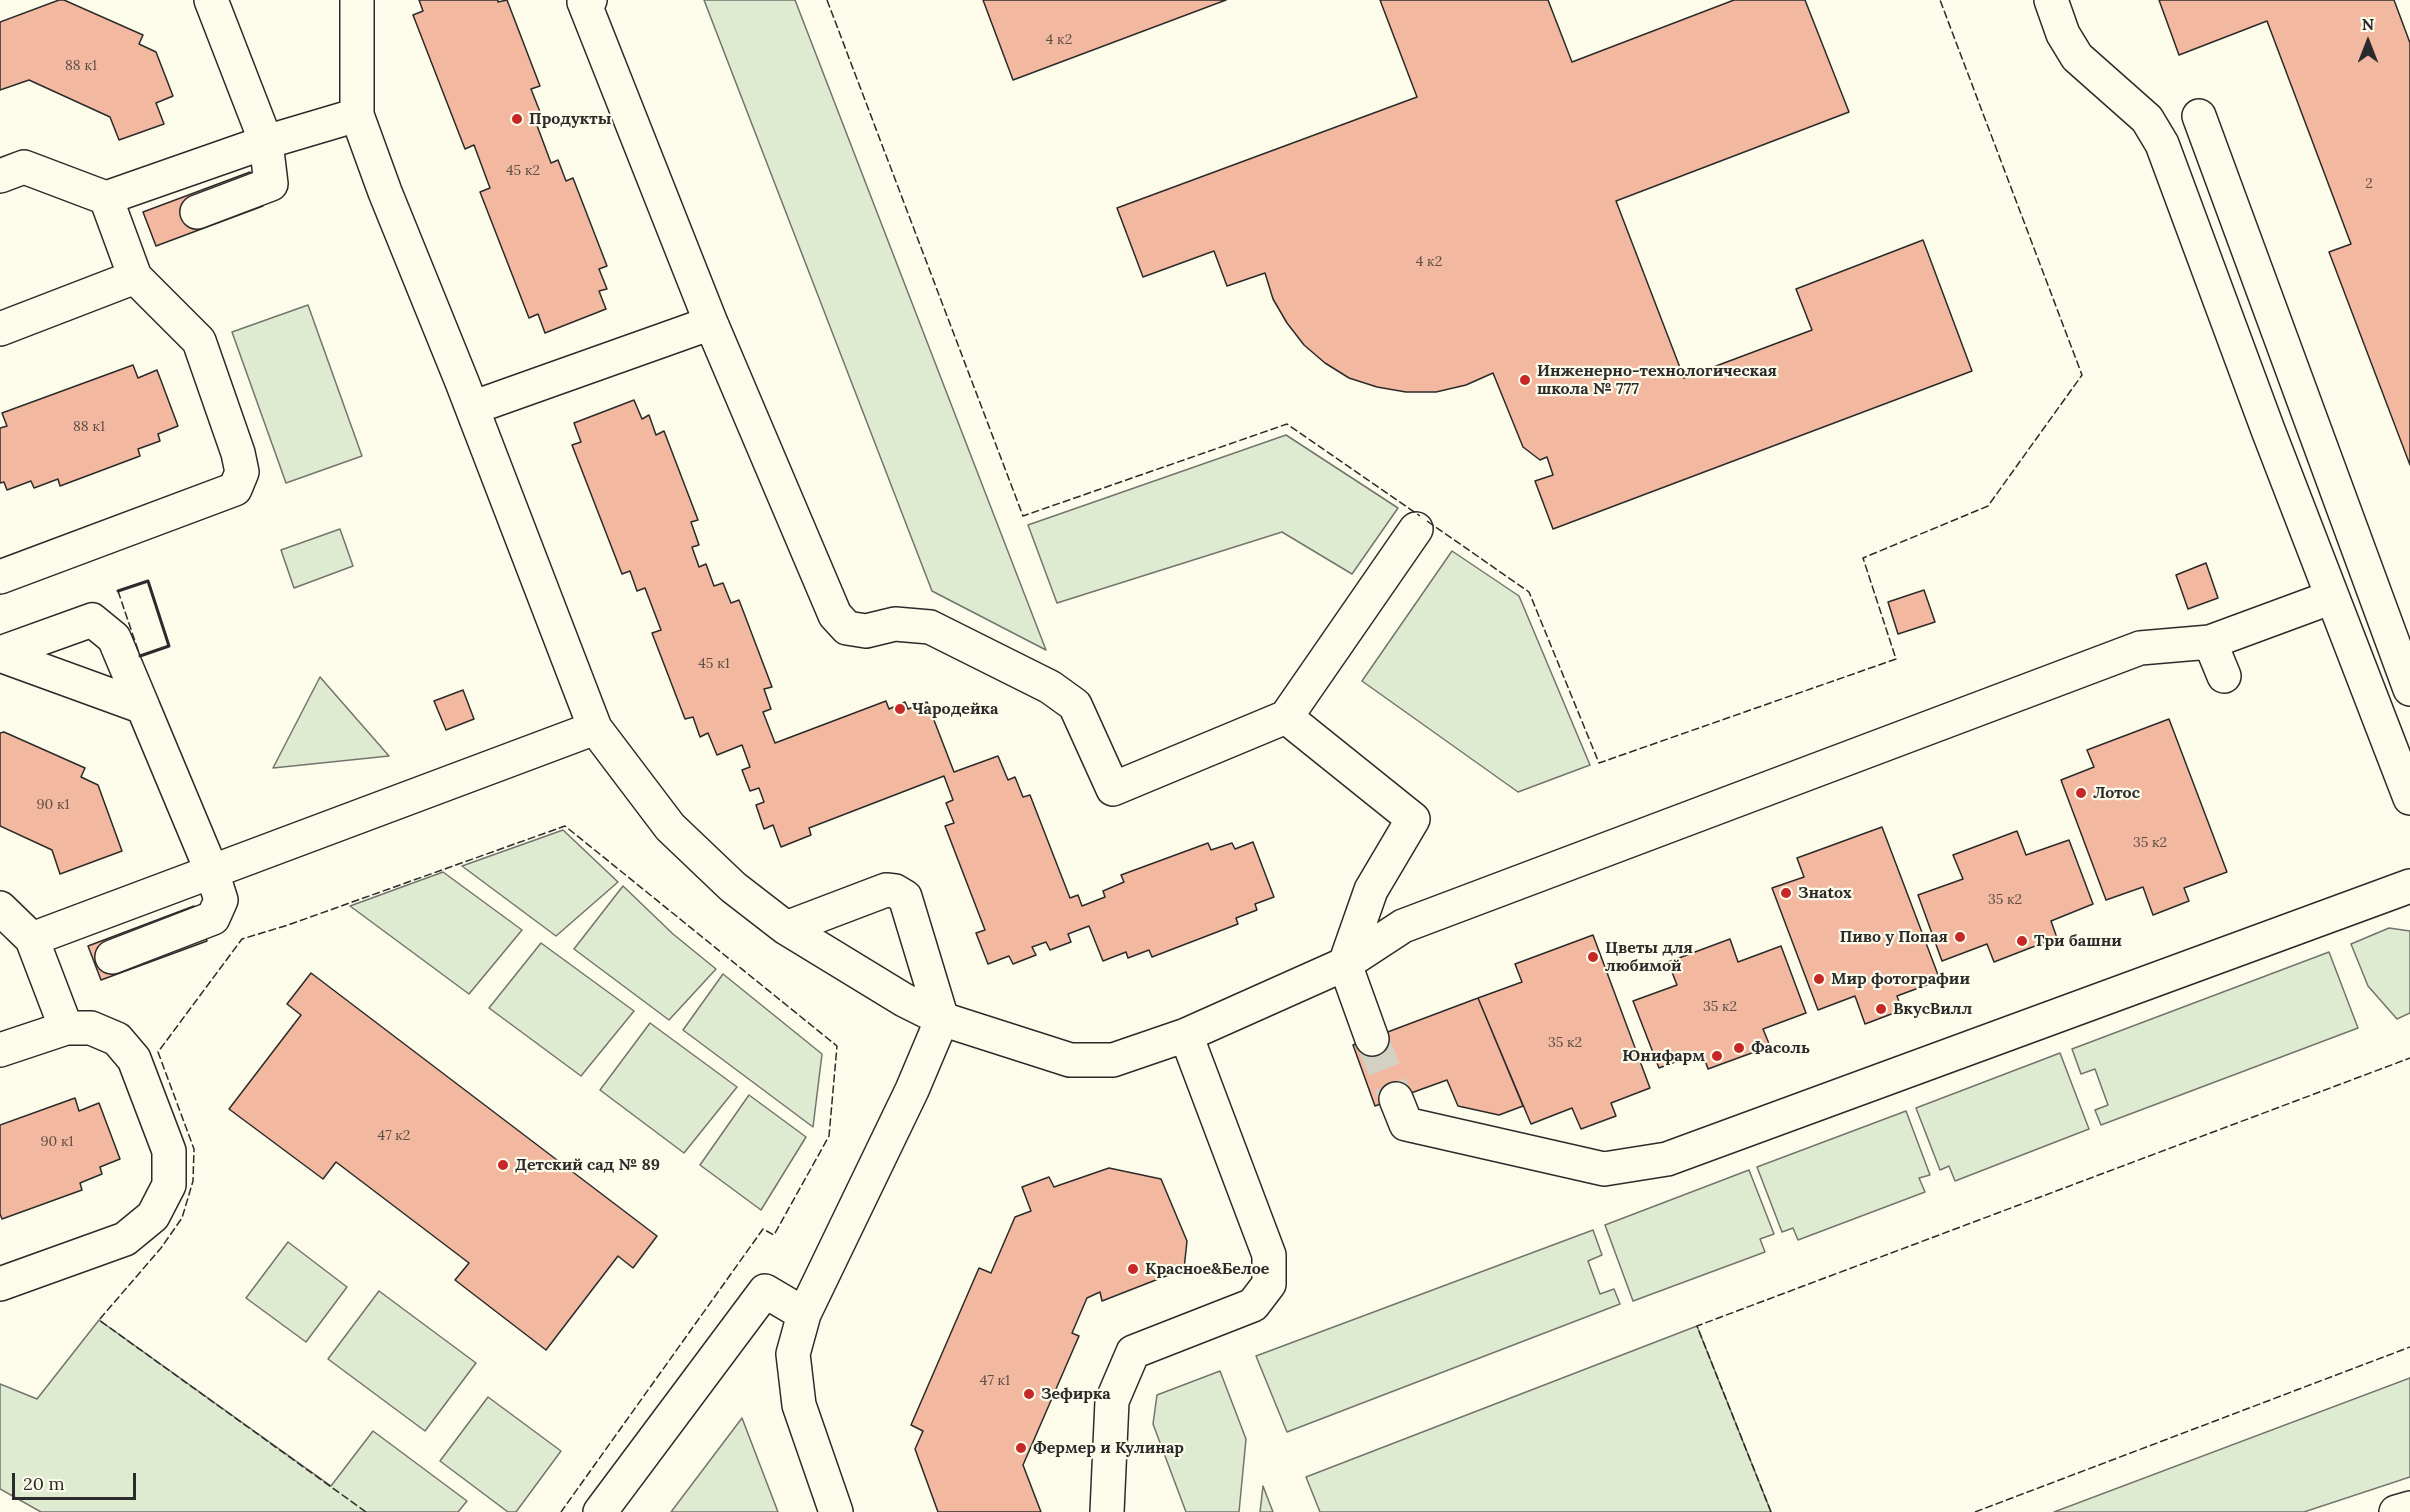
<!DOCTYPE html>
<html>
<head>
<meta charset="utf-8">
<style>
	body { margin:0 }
	#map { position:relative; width:2410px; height:1512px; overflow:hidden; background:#fdfbea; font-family:Lora,serif }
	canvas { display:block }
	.north { position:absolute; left:2338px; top:12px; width:60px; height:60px; -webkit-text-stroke:4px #fdfbea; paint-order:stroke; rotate:0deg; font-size:16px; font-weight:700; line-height:24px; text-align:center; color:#2b2b2b }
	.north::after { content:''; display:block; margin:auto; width:21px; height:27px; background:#2b2b2b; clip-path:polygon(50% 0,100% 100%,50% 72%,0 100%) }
	.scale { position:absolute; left:12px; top:1473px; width:124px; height:27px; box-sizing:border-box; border:3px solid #2b2b2b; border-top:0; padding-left:8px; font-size:18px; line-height:21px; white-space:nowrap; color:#2b2b2b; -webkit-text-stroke:4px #fdfbea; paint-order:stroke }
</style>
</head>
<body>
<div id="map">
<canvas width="2410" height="1512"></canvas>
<div class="north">N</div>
<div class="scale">20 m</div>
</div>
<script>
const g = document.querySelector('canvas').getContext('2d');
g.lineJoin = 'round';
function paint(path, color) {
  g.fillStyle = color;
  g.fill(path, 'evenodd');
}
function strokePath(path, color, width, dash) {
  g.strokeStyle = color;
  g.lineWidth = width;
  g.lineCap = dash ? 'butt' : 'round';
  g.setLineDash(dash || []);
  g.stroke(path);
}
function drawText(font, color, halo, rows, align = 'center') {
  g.font = font + ' Lora,serif';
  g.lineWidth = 4.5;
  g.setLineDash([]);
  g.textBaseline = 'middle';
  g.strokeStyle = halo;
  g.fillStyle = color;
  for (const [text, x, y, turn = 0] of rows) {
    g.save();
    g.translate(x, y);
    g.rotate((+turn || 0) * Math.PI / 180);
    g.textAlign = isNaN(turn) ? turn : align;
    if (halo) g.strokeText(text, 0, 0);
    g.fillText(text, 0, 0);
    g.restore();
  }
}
const green = new Path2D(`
	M704,0H795L1046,650L932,591Z
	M308,305L362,456L286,483L232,332Z
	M1286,435L1398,508L1352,574L1282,532L1057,603L1028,525Z
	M340,529L353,566L294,588L281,550Z
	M1452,551L1519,596L1590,765L1518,792L1362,681Z
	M320,677L389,756L273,768Z
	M563,830L618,882L556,936L462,866Z
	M443,872L522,930L469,994L350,906Z
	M623,886L673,934L716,969L669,1020L574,949Z
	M2389,928L2410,931V1013L2397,1019L2368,986L2351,944Z
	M541,943L634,1011L581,1076L489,1008Z
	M2329,952L2358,1028L2101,1125L2095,1110L2108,1105L2095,1069L2081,1074L2072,1049Z
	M723,974L822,1054L813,1127L683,1030Z
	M650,1023L737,1087L684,1153L600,1090Z
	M2060,1053L2089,1129L1955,1181L1949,1166L1940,1170L1916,1108Z
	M749,1095L806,1137L761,1210L700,1165Z
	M1906,1111L1930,1175L1919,1178L1925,1192L1798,1240L1793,1228L1782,1232L1757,1167Z
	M1749,1170L1774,1234L1760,1239L1765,1252L1633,1301L1605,1225Z
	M1593,1230L1602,1255L1588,1261L1600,1294L1614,1289L1620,1304L1287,1432L1256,1356Z
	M288,1242L347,1287L306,1342L246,1298Z
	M379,1291L476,1363L425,1431L328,1359Z
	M99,1320L331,1486L373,1431L467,1501L458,1512H41L0,1489V1384L37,1399Z
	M1697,1326L1771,1512H1320L1306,1477Z
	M1220,1371L1246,1439L1239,1512H1186L1153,1424L1157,1395Z
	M2410,1378V1477L2304,1512H2054Z
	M488,1397L561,1451L516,1512H508L440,1461Z
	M742,1418L778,1512H671Z
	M1263,1486L1273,1512H1260Z`);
const building = new Path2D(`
	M59,0H64L143,35L139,44L156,52L173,96L156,103L164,124L119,140L110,117L29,80L0,90V22Z
	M419,0H498V2L507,0L540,86L531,89L542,117L535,120L551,163L558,160L566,181L573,178L607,266L599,269L607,289L599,291L606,309L545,333L538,314L529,318L480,192L490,188L474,145L465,149L413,15L423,11Z
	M983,0H1226L1013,80Z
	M1380,0H1548L1572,62L1734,0H1805L1849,112L1616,201L1684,378L1812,330L1796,289L1923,240L1972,371L1553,529L1535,481L1553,475L1547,457L1540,460L1523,447L1493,373L1466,385L1436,392H1406L1377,387L1349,378L1325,363L1304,345L1287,323L1273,299L1265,273L1227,286L1214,251L1143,277L1117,208L1417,97Z
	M2159,0H2394L2410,43V465L2329,252L2351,244L2267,21L2179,55Z
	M250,172L263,206L156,246L143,212Z
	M133,365L138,378L157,370L178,426L158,434L160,441L138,449L140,456L60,486L58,479L34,488L31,481L7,490L4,482L0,483V428L7,426L2,413Z
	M634,400L642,419L649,415L656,435L664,431L698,520L691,522L699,545L692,547L699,567L706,564L714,586L723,583L731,603L739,600L772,687L764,689L771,709L763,712L775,743L886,701L889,709L905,702L908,709L927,702L954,772L998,756L1008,780L1015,777L1023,797L1030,795L1070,898L1078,895L1082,906L1105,897L1103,891L1124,882L1121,875L1208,843L1211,850L1232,843L1235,849L1253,842L1274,897L1255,904L1257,910L1236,918L1238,924L1152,957L1149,950L1128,958L1126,952L1103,961L1089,926L1068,934L1071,942L1050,950L1046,942L1032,947L1036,955L1013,964L1009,956L988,964L976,933L985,930L945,826L954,823L946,803L953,800L944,776L809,828L811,835L781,847L773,825L764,829L756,805L764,802L759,788L750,791L742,770L750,767L742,745L717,755L708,733L700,737L693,717L685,719L652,633L661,630L645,588L637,591L630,571L622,574L572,445L581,442L574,423Z
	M2206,563L2218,598L2188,609L2176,575Z
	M1924,590L1935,622L1898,634L1888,602Z
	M463,690L474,719L446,730L434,701Z
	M2169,719L2227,872L2184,888L2189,901L2153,915L2143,887L2106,900L2061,780L2094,767L2087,750Z
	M4,732L85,768L81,777L98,785L122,851L60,874L52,850L0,826V733Z
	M1882,827L1940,980L1897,996L1902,1010L1865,1024L1855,996L1818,1010L1772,888L1804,877L1797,858Z
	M2017,831L2026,855L2069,840L2093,904L2051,921L2057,938L2030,948L1994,962L1987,944L1942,961L1918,895L1963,879L1953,855Z
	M194,906L207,941L101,980L88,946Z
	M1593,935L1650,1088L1611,1103L1616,1116L1581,1129L1572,1108L1531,1124L1478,998L1522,982L1515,964Z
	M1730,939L1738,962L1781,946L1806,1013L1763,1029L1770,1046L1749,1054L1708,1069L1702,1052L1659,1068L1633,1001L1677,985L1668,962Z
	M311,973L657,1236L633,1268L618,1256L546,1350L455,1280L469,1263L336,1162L323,1179L229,1109L301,1015L287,1004Z
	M1478,998L1523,1106L1499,1115L1458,1106L1447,1080L1375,1106L1353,1045Z
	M75,1098L79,1111L99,1103L120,1159L100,1167L102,1174L80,1183L82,1190L2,1219L0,1214V1125Z
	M1109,1168L1161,1179L1187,1241L1184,1269L1102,1301L1100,1292L1087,1298L1072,1333L1079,1336L1023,1465L1041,1512H938L915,1449L923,1431L911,1425L979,1268L991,1273L1015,1217L1031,1211L1022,1187L1049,1177L1054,1187Z`);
const minorTunnel = new Path2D(`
	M1372,1039L1396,1099`);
const minor = new Path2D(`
	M357,0V115L385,192L462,382L595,728L670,827L733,887L786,928L904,1000L942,1019L1070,1060H1113L1186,1035L1345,964L1403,926L2140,648L2210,642L2332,597
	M590,0L584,2L711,323L835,615L847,628L866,631L895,624L930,627L1050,687L1075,705L1113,789L1286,717L1416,529
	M2051,0L2063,34L2077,57L2147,119L2162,144L2268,430L2410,798
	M2199,116L2410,689
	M0,176L24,167L106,198L266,142L211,0
	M197,212L271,184L266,142L357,115
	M0,329L135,277
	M472,408L711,323
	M0,577L235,489L242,472L238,453L199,341L135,277L106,198
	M2210,642L2224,676
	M0,653L92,620L114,638L143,707
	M0,655L143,707L212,872L221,900L213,918L112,957
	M1286,717L1413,819L1371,890L1345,964L1372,1039
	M0,908L32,939L66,1028L0,1050
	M786,928L886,890L895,891L905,897L942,1019L912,1090L804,1314L793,1354L799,1405L836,1512
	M32,939L595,728
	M1396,1099L1406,1124L1604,1169L1667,1159L2410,886
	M0,1284L125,1239L153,1216L169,1185V1151L134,1059L117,1039L91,1028H66
	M600,1512L765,1291L804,1314
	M1107,1512L1112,1401L1133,1352L1253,1305L1269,1284V1255L1186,1035
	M2396,1512L2410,1508`);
const fence = new Path2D(`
	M827,0L1023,516L1287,424L1420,516
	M1427,521L1529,592L1599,763L1896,659L1863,558L1988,506L2082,375L1940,0
	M118,591L140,656
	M366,1512L99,1320L161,1248L182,1218L193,1181L194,1149L158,1052L242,939L288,925L565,826L837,1046L829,1136L774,1235L763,1229L561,1512
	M1771,1512L1697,1326L2410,1058
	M1975,1512L2410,1347`);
const wall = new Path2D(`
	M118,591L148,581L169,646L140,656`);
const markers = [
	[517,119,6,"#c62828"],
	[1525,380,6,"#c62828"],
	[900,709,6,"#c62828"],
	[2081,793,6,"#c62828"],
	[1786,893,6,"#c62828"],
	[1960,937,6,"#c62828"],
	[2022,941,6,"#c62828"],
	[1593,957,6,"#c62828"],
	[1819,979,6,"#c62828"],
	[1881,1009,6,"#c62828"],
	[1739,1048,6,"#c62828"],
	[1717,1056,6,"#c62828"],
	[503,1165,6,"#c62828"],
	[1133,1269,6,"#c62828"],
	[1029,1394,6,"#c62828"],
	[1021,1448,6,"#c62828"]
];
const numberNames = [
	["4 к2",1059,40],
	["88 к1",81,66],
	["45 к2",523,171],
	["2",2369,184],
	["4 к2",1429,262],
	["88 к1",89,427],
	["45 к1",714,664],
	["90 к1",53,805],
	["35 к2",2150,843],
	["35 к2",2005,900],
	["35 к2",1720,1007],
	["35 к2",1565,1043],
	["47 к2",394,1136],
	["90 к1",57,1142],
	["47 к1",995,1381]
];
const poiNames = [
	["Продукты",529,119],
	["Инженерно-технологическая",1537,371],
	["школа № 777",1537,389],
	["Чародейка",912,709],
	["Лотос",2093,793],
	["Знаtox",1798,893],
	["Пиво у Попая",1948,937,"right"],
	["Три башни",2034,941],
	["Цветы для",1605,948],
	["любимой",1605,966],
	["Мир фотографии",1831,979],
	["ВкусВилл",1893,1009],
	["Фасоль",1751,1048],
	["Юнифарм",1705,1056,"right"],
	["Детский сад № 89",515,1165],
	["Красное&Белое",1145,1269],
	["Зефирка",1041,1394],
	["Фермер и Кулинар",1033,1448]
];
paint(green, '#deebd1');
strokePath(green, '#74746e', 1.5);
paint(building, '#f2b8a0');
strokePath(building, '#2b2b2b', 1.5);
strokePath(minorTunnel, '#d3d1c4', 33, [33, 16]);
strokePath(minor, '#2b2b2b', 36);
strokePath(minor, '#fdfbea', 33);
strokePath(fence, '#2b2b2b', 1.5, [8, 3]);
strokePath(wall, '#2b2b2b', 3);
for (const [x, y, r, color] of markers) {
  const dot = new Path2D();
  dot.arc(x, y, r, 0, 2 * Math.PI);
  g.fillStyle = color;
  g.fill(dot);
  strokePath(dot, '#fdfbea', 2);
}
drawText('14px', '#5d4e48', null, numberNames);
drawText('bold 16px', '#2b2b2b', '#fdfbea', poiNames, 'left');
</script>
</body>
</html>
